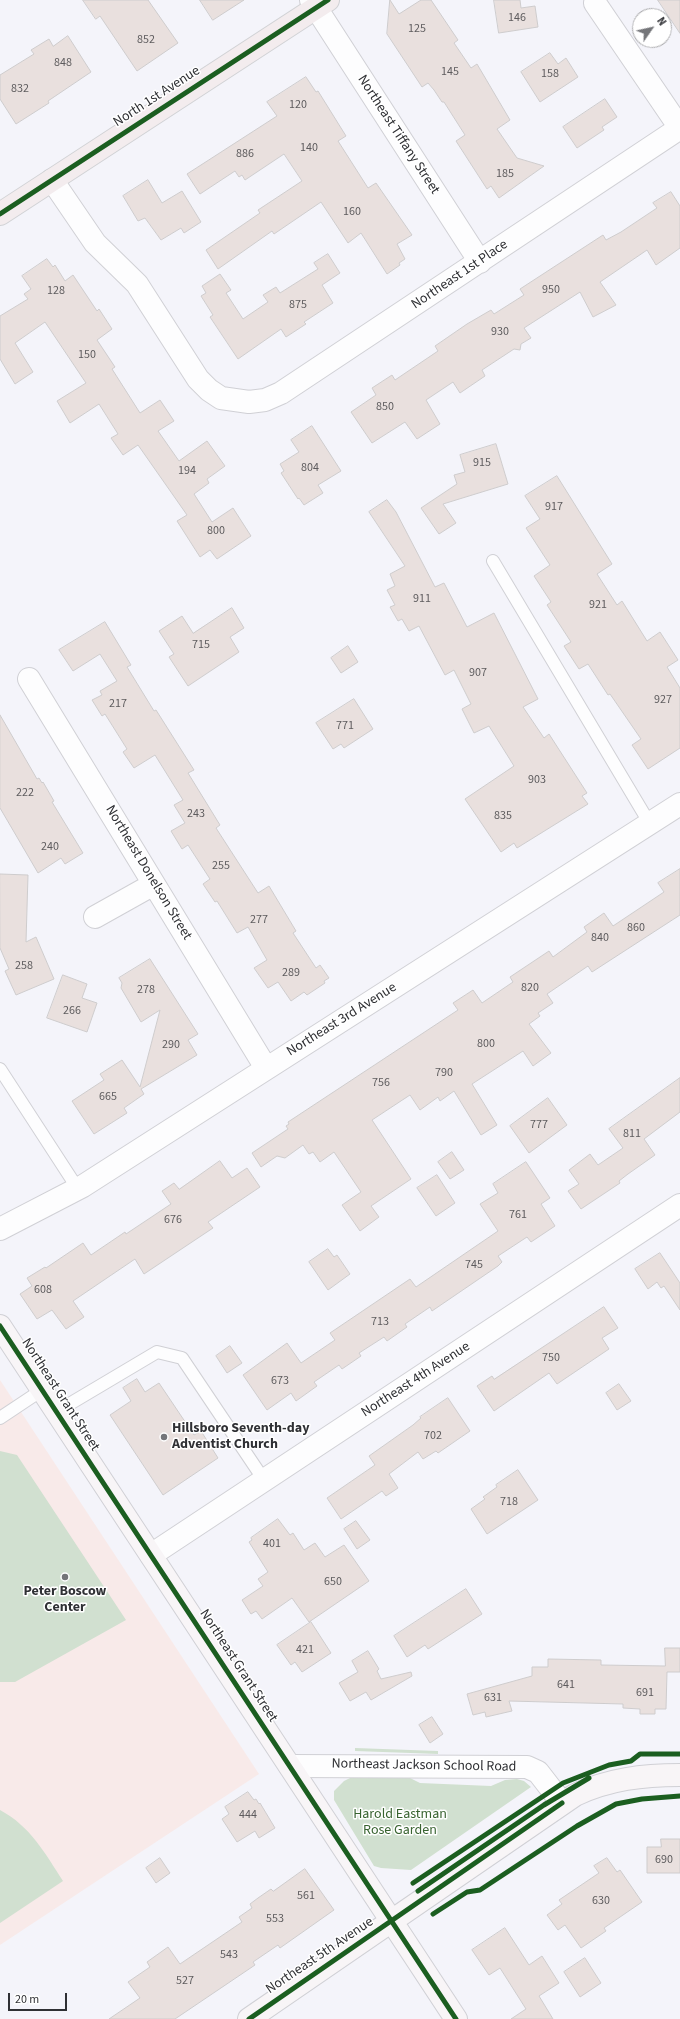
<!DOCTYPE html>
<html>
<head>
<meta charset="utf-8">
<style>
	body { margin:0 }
	#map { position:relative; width:680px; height:2019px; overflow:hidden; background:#f4f4fa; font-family:"Source Sans 3",sans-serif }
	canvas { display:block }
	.north { position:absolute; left:632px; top:8px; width:40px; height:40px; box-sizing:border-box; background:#fff; border:1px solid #acacae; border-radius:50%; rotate:56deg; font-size:11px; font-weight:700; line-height:16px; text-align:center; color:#2f3034 }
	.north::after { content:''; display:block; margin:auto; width:14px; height:18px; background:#747579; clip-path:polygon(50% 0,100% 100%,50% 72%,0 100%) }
	.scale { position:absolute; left:8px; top:1993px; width:59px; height:18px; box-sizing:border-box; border:2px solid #2f3034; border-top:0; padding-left:5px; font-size:12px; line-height:14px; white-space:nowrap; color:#2f3034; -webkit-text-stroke:3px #fff; paint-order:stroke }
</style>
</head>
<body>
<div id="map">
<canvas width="680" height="2019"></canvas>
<div class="north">N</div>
<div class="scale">20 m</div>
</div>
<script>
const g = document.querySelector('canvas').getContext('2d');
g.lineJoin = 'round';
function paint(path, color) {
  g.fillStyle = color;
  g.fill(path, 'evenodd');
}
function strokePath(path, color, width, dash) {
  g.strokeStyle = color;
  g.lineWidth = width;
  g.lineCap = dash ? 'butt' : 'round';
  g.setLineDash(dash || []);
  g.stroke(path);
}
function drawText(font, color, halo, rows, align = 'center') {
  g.font = font + ' "Source Sans 3",sans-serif';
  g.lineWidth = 3;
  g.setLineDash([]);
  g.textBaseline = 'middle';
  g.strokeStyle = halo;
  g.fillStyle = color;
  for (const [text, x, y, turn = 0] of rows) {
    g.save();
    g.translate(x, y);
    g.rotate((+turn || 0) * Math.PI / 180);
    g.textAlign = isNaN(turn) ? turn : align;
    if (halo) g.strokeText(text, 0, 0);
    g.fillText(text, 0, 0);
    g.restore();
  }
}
const education = new Path2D(`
	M0,1380L259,1774L0,1945Z`);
const green = new Path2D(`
	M0,1451L17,1455L126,1620L15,1682H0Z
	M355,1748L438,1751V1754L355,1751Z
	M352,1777H408L420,1783L491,1786L505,1780L517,1779L524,1781L531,1787L411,1870L381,1868L374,1866L334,1800V1791L344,1781Z
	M0,1810C30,1826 45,1853 63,1881L0,1923Z`);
const building = new Path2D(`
	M83,0H148L178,43L137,71L100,16L96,19Z
	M200,0H244L213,20Z
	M390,0L399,14L421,0H431L458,40L454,43L471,68L477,64L510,120L497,129L517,158L544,166L499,198L491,186L487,189L456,141L465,135L444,102H442L434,90L428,83L422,87L387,34Z
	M494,0H520L521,8L535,6L538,27L499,33Z
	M658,0H680V33Z
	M68,36L91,72L48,101L49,103L16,124L0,99V75L34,54L31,50L49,39L53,46Z
	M550,53L558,64L566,58L578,77L540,102L521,72Z
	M306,77L316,92L318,91L346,136L338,141L368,188L376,183L412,235L397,244L405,259L399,263L400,265L387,274L361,233L348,243L321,202L274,234L272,231L218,269L206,250L260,213L258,210L302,181L284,154L245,180L242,175L239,177L235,171L200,194L187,174L277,116L267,102Z
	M605,99L617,117L602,127L604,130L577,148L563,127Z
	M148,180L162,203L182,191L201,222L184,233L181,228L161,240L145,218L138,221L123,196Z
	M671,192L680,206V248L656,265L647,250L600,282L616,305L593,317L580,292L524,328L531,338L521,344L520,350L514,349L482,370L485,376L460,393L453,382L426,400L440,424L417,439L405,422L372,443L351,412L376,395L372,388L392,375L395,380L438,351L435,346L467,324L491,310L494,314L524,295L520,289L603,235L606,240L621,232L657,208L653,203Z
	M328,254L340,273L322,285L333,303L304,322L306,324L286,337L281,329L238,359L210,317L213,315L201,296L206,293L202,286L220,274L231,290L226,293L243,319L268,302L263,295L276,287L280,293L318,269L314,263Z
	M47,259L53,267L55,265L65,281L73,275L97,311L99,309L112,329L97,340L115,367L112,369L140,413L160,400L174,421L158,431L179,461L207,441L225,466L207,479L209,483L194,494L212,522L233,508L251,536L217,559L210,550L200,557L177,521L187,515L138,445L123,455L111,438L118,434L99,404L70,423L57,401L86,383L45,322L15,343L33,372L15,384L0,359V316L28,299L24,294L31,289L22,276Z
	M312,426L341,471L318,485L323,493L304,505L299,498L298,499L281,473L284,471L280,464L299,452L291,440Z
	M496,444L508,484L443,504L456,523L439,534L421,508L457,484L454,475L465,472L460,455Z
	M557,476L612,564L597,574L617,605L622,601L647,641L660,632L678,660L667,667L680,688V748L648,769L632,745L641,739L610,694L608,695L588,664L579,669L564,646L571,642L547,605L551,602L534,576L550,565L526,528L540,519L525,496Z
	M387,500L396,512L435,587L444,583L467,627L494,613L538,699L523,707L544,738L549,734L587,793L582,796L588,804L517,848L514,843L501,852L465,799L514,766L489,726L474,733L462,709L471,704L454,670L445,675L419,626L409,631L402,619L398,621L390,607L395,605L387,590L395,586L390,574L405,566L369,512Z
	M232,608L244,628L230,637L239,652L188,686L169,657L174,654L159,631L182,616L193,633Z
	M105,622L131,665L127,667L154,711L156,710L194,770L188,773L220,825L216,828L258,893L269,886L296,931L293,933L316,968L320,965L329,978L324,981L325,983L307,995L304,992L291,1001L278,982L268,988L254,968L267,960L248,927L237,933L217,901L215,902L203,884L210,879L188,845L182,849L171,831L185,823L174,805L183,800L155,755L134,768L123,752L127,749L105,714L102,716L92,700L102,695L100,691L117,681L100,654L73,671L59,650Z
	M348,646L358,662L341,673L331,658Z
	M354,699L373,729L344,748L341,744L333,749L316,723Z
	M0,715L37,779L39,778L42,783L43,782L54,801L52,802L83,853L65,864L61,858L38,873L0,808Z
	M680,869V915L592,972L588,966L547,994L553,1003L538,1013L540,1016L529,1024L551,1053L533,1066L523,1051L472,1084L497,1125L481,1135L454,1091L440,1101L438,1097L420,1110L410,1095L372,1120L411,1179L371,1206L379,1217L360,1231L342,1205L361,1192L334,1152L320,1162L313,1152L309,1154L303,1145L285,1158L277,1156L261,1167L252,1153L288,1129L286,1126L289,1124L288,1122L458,1010L453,1003L473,990L482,1003L513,982L510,977L549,951L553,957L587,932L584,927L604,913L613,926L664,892L658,883Z
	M0,874L28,875L26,942L36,937L54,979L16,995L5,971L9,969L0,948Z
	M150,959L198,1034L188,1040L197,1055L141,1089L144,1094L124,1108L127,1113L94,1134L72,1101L104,1080L100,1074L122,1060L140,1087L160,1010L141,1022L121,988L122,983L119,978Z
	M63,975L87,984L82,998L97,1003L87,1032L47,1018Z
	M680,1078V1112L644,1139L655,1155L628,1174L619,1181L620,1183L581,1209L568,1191L579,1184L569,1170L590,1154L598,1165L623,1148L609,1129Z
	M548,1098L567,1125L529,1153L510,1126Z
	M452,1152L464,1170L450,1179L438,1162Z
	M220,1161L232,1178L247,1168L260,1187L208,1222L213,1228L144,1274L135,1259L73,1301L84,1317L66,1329L52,1310L37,1319L20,1294L32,1286L27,1278L45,1267L46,1268L83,1243L91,1255L125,1232L126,1234L171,1204L162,1191L174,1183L179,1189Z
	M526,1162L550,1198L541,1204L555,1226L531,1242L527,1237L498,1256L502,1262L498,1266L432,1311L430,1307L405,1324L407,1327L387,1341L384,1337L359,1353L361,1356L342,1369L339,1365L314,1382L317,1386L296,1401L291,1393L267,1410L243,1375L287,1343L301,1363L335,1340L330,1333L410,1279L416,1287L498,1231L480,1204L498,1193L493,1184Z
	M437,1175L455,1203L436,1216L417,1188Z
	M328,1249L334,1257L337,1255L350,1274L328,1290L309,1262Z
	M660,1253L680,1283V1310L664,1286L661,1288L657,1282L648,1289L635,1269Z
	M604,1307L618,1328L602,1338L609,1349L557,1384L549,1373L494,1411L477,1386L492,1376L494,1379Z
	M230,1346L242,1363L227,1373L216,1356Z
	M137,1379L145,1392L159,1383L194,1435L201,1431L218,1458L163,1495L110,1415L131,1401L123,1388Z
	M619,1384L631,1401L617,1410L606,1393Z
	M448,1398L470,1431L438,1453L436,1451L423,1459L418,1452L389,1474L398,1488L386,1496L382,1491L341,1519L327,1498L375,1465L369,1456L413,1425L421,1418L420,1417Z
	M518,1470L538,1500L487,1534L471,1509L485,1499L483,1497L497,1487L496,1485Z
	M278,1519L290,1535L293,1533L304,1550L315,1543L325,1557L344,1545L369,1581L309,1622L292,1598L262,1619L256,1611L251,1614L242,1600L263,1586L258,1579L268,1572L249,1542L252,1540L251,1538Z
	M356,1521L370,1540L357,1549L344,1529Z
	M466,1589L482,1614L428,1649L425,1645L407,1657L394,1636Z
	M311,1622L331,1653L302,1672L295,1662L291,1665L277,1645Z
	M665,1648H680V1672H667L666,1709H655V1714H640V1709L623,1708V1704L509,1701L512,1711L486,1717L485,1712L473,1715L467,1694L532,1676V1667H548V1659L601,1660V1665L665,1666Z
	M368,1651L379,1669L377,1671L381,1679L411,1672L412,1676L371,1700L366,1692L350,1701L339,1683L358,1672L352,1661Z
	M432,1717L443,1734L430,1743L419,1725Z
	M248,1792L254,1800L256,1799L259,1804L260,1803L275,1828L259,1838L255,1831L237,1842L222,1819L229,1814L225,1807Z
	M661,1839H680V1873H647V1847H661Z
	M160,1858L170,1873L156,1883L146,1868Z
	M607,1858L617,1872L620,1870L642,1902L604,1928L606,1931L581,1948L565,1925L558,1930L547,1915L562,1904L559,1900L599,1873L594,1866Z
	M305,1869L334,1910L280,1948L278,1945L253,1962L255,1965L175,2019H109L140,1998L128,1982L150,1967L147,1962L168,1947L180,1964L242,1922L239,1917L252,1908L250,1904L258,1898L271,1889L273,1891Z
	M505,1928L529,1965L542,1956L559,1983L539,1996L553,2019H511L526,2009L500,1968L489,1975L472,1950Z
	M585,1958L601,1983L580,1997L564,1972Z`);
const lane = new Path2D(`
	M493,561L650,824
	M0,1069L78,1189
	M56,1412L157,1352L182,1358L264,1480
	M0,1418L42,1390`);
const street = new Path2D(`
	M311,0L480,262
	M595,3L680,128
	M52,180L95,243L137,284L198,379L209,390L221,398L249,402L265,400L281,393L680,128
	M29,679L266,1068
	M95,917L154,884
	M0,1229L83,1186L680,804
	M151,1555L680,1205
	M290,1766L527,1767L538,1772L562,1803`);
const secondary = new Path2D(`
	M0,1326L456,2019
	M249,2019L575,1795C609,1779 643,1775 680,1775`);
const primary = new Path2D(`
	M0,214L328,0`);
const cycleway = new Path2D(`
	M0,214L328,0
	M0,1326L456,2019
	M413,1883L563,1783L609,1765L631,1761L640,1754H680
	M418,1891L544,1805L589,1778
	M433,1914L467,1892L480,1890L577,1826L616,1804L642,1799L680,1796
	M249,2019L562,1803`);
const markers = [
	[164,1437,4,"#747579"],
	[65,1577,4,"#747579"]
];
const numberNames = [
	["146",517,18],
	["125",417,29],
	["852",146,40],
	["848",63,63],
	["145",450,72],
	["158",550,74],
	["832",20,89],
	["120",298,105],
	["140",309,148],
	["886",245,154],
	["185",505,174],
	["160",352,212],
	["950",551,290],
	["128",56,291],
	["875",298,305],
	["930",500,332],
	["150",87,355],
	["850",385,407],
	["915",482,463],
	["804",310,468],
	["194",187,471],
	["917",554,507],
	["800",216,531],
	["911",422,599],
	["921",598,605],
	["715",201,645],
	["907",478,673],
	["927",663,700],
	["217",118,704],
	["771",345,726],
	["903",537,780],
	["222",25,793],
	["243",196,814],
	["835",503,816],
	["240",50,847],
	["255",221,866],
	["277",259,920],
	["860",636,928],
	["840",600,938],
	["258",24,966],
	["289",291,973],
	["820",530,988],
	["278",146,990],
	["266",72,1011],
	["800",486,1044],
	["290",171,1045],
	["790",444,1073],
	["756",381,1083],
	["665",108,1097],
	["777",539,1125],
	["811",632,1134],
	["761",518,1215],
	["676",173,1220],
	["745",474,1265],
	["608",43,1290],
	["713",380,1322],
	["750",551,1358],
	["673",280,1381],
	["702",433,1436],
	["718",509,1502],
	["401",272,1544],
	["650",333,1582],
	["421",305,1650],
	["641",566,1685],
	["691",645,1693],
	["631",493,1698],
	["444",248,1815],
	["690",664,1860],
	["561",306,1896],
	["630",601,1901],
	["553",275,1919],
	["543",229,1955],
	["527",185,1981]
];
const streetNames = [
	["North 1st Avenue",157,97,-33],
	["Northeast Tiffany Street",398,135,57],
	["Northeast 1st Place",460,275,-34],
	["Northeast Donelson Street",148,873,59],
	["Northeast 3rd Avenue",342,1020,-32],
	["Northeast 4th Avenue",416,1380,-33],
	["Northeast Grant Street",60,1395,57],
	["Northeast Grant Street",238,1666,57],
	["Northeast Jackson School Road",424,1766,1],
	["Northeast 5th Avenue",320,1956,-34]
];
const poiNames = [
	["Hillsboro Seventh-day",172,1429],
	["Adventist Church",172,1445],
	["Peter Boscow",65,1592,"center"],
	["Center",65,1608,"center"]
];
const parkNames = [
	["Harold Eastman",400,1815],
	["Rose Garden",400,1831]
];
paint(education, '#f8eae9');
paint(green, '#d1e0d0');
paint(building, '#e9e0de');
strokePath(building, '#cecccd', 1);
strokePath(lane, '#d0d0d5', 14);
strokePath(street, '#d0d0d5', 24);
strokePath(secondary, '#d0d0d5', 24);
strokePath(primary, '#d1d2d5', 24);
strokePath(lane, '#fdfdfe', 12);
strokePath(street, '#fdfdfe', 22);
strokePath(secondary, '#f8f5f7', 22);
strokePath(primary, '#f3ecee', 22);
strokePath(cycleway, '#1b5e20', 5);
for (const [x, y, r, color] of markers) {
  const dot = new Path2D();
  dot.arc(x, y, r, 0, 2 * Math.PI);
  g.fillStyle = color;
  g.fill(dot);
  strokePath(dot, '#fff', 1.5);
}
drawText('12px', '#5e5c5e', null, numberNames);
drawText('14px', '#2f3034', '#fff', streetNames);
drawText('bold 14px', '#2f3034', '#fff', poiNames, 'left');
drawText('14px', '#386330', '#fff', parkNames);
</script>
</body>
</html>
